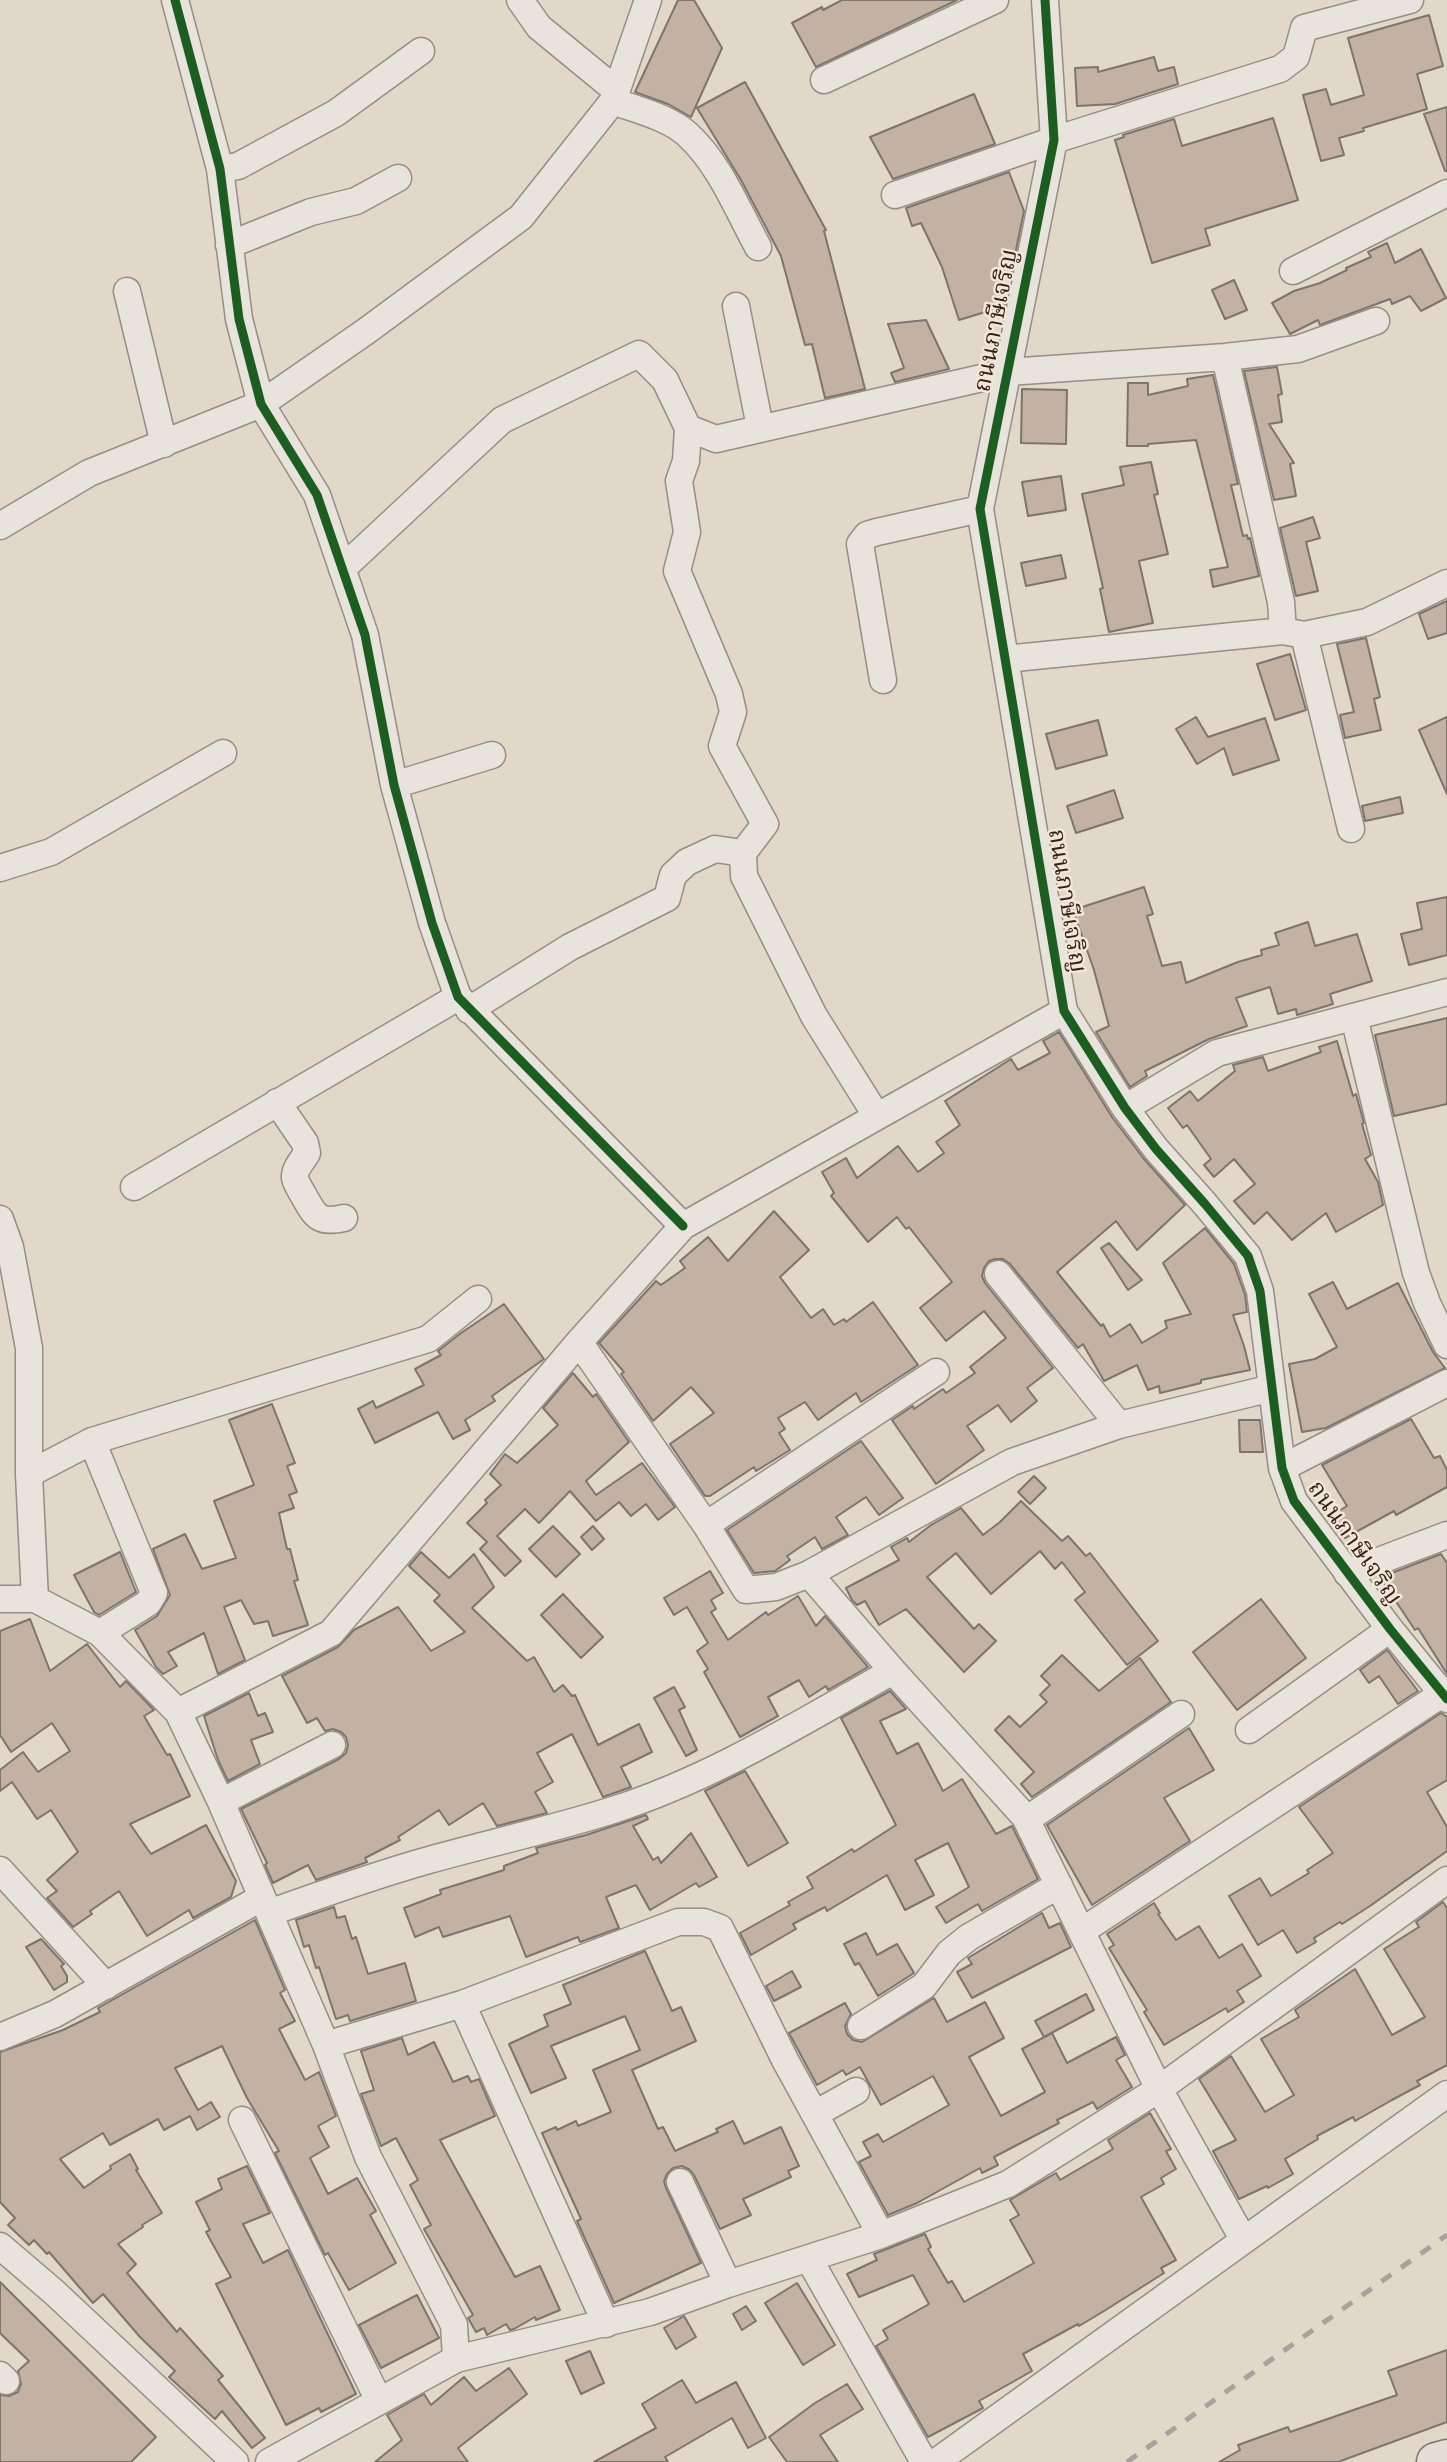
<!DOCTYPE html>
<html>
<head>
<meta charset="utf-8">
<style>
	body { margin:0 }
	canvas { display:block; background:#e1d8ca }
</style>
</head>
<body>
<canvas width="1447" height="2462"></canvas>
<script>
const g = document.querySelector('canvas').getContext('2d');
g.lineJoin = 'round';
function paint(path, color) {
  g.fillStyle = color;
  g.fill(path, 'evenodd');
}
function strokePath(path, color, width, dash) {
  g.strokeStyle = color;
  g.lineWidth = width;
  g.lineCap = dash ? 'butt' : 'round';
  g.setLineDash(dash || []);
  g.stroke(path);
}
function drawText(font, color, halo, rows, align = 'center') {
  g.font = font + ' "IM FELL DW Pica","Noto Serif Thai",serif';
  g.lineWidth = 5;
  g.setLineDash([]);
  g.textBaseline = 'middle';
  g.strokeStyle = halo;
  g.fillStyle = color;
  for (const [text, x, y, turn = 0] of rows) {
    g.save();
    g.translate(x, y);
    g.rotate((+turn || 0) * Math.PI / 180);
    g.textAlign = isNaN(turn) ? turn : align;
    if (halo) g.strokeText(text, 0, 0);
    g.fillText(text, 0, 0);
    g.restore();
  }
}
const building = new Path2D(`
	M678,0H694L722,48L691,117L668,104L635,92Z
	M842,0H957L816,67L792,23L822,7L823,10Z
	M1429,15L1443,66L1417,74L1427,109L1363,128L1364,131L1339,138L1344,155L1321,161L1303,95L1326,89L1331,105L1364,95L1348,38Z
	M1154,57L1158,71L1174,67L1178,84L1115,104L1077,106L1075,68L1098,67V72Z
	M745,82L826,230L824,231L865,389L825,398L812,344L805,345L781,256L741,180L697,108Z
	M974,94L995,144L893,179L870,137Z
	M1447,107V171H1445L1424,114Z
	M1273,118L1298,200L1205,229L1210,245L1152,263L1115,140L1124,137L1123,135L1174,119L1182,146Z
	M1009,172L1024,211L1011,274L998,281L1005,306L959,320L942,267L921,223L912,226L906,208Z
	M1387,243L1395,263L1421,249L1446,298L1421,311L1410,296L1392,304L1390,299L1320,325L1318,320L1290,334L1272,303L1294,291L1320,283L1347,270L1346,268L1371,257L1368,252Z
	M1234,280L1247,310L1225,319L1212,290Z
	M926,320L949,369L895,382L891,373L904,368L888,324Z
	M1277,367L1282,394L1278,395L1282,422L1269,424L1294,463L1290,464L1296,496L1274,500L1244,371Z
	M1213,375L1238,484L1231,485L1243,536L1247,535L1248,539L1250,538L1259,576L1213,587L1210,570L1228,567L1196,440L1148,444V446H1127L1128,383H1148V395L1188,386L1187,379Z
	M1022,389L1067,390L1066,444L1021,443Z
	M1151,462L1158,494L1154,495L1168,554L1139,561L1153,623L1109,632L1100,589L1103,588L1082,494L1124,485L1120,467Z
	M1061,476L1066,510L1028,516L1022,482Z
	M1313,517L1320,538L1306,542L1318,591L1296,596L1280,528Z
	M1061,555L1066,578L1026,586L1021,563Z
	M1447,601V633L1428,639L1419,614Z
	M1366,638L1380,697L1374,699L1381,730L1345,738L1340,715L1354,712L1337,644Z
	M1290,654L1306,710L1275,720L1257,664Z
	M1196,717L1208,737L1265,718L1279,760L1233,775L1224,748L1197,764L1176,729Z
	M1447,717V794L1419,730Z
	M1098,720L1107,755L1056,769L1046,734Z
	M1114,790L1123,818L1076,833L1067,806Z
	M1400,797L1403,813L1365,821L1362,806Z
	M1144,887L1153,914L1147,916L1162,966L1181,962L1186,983L1238,962L1262,955L1261,950L1279,945L1275,933L1308,922L1315,946L1357,934L1372,981L1330,994L1333,1004L1297,1015L1296,1009L1278,1014L1270,987L1236,998L1247,1026L1209,1039L1145,1071L1147,1076L1130,1087L1096,1032L1109,1026L1094,970L1073,910Z
	M1447,897V955L1409,965L1401,934L1422,929L1417,903Z
	M1447,1018V1104L1394,1116L1375,1035Z
	M1059,1032L1112,1117L1144,1159L1185,1205L1137,1250L1116,1221L1057,1272L1101,1326L1103,1324L1110,1337L1130,1324L1142,1343L1167,1328L1165,1321L1191,1314L1163,1263L1205,1228L1234,1264L1245,1295L1247,1312L1233,1315L1244,1346L1250,1370L1201,1380V1383L1160,1393L1159,1386L1148,1390L1137,1365L1104,1381L1083,1344L1078,1348L1010,1264L1003,1259H995L989,1261L984,1268L982,1276L985,1283L1053,1368L1027,1388L1037,1401L1011,1422L998,1405L967,1426L984,1450L936,1484L892,1420L913,1406L914,1409L943,1389L946,1393L975,1373L970,1367L1006,1338L984,1311L946,1341L920,1308L952,1282L909,1227L906,1229L897,1217L868,1242L831,1196L834,1193L822,1172L846,1158L857,1178L898,1146L918,1172L944,1153L936,1142L960,1125L945,1101L1011,1059L1018,1070L1050,1053L1043,1041Z
	M1337,1041L1353,1096L1356,1094L1364,1123L1362,1124L1371,1155L1365,1159L1378,1182L1383,1205L1336,1232L1326,1213L1292,1240L1267,1212L1254,1224L1234,1201L1255,1184L1234,1159L1214,1177L1204,1165L1211,1159L1187,1125L1183,1128L1168,1108L1190,1091L1198,1101L1235,1071L1233,1065L1263,1057L1268,1071L1321,1052L1319,1047Z
	M774,1211L809,1250L780,1277L811,1318L823,1309L834,1325L844,1319L846,1322L873,1302L918,1365L861,1402L856,1393L818,1420L805,1402L778,1418L785,1429L779,1433L790,1450L756,1471L754,1467L710,1496H705L670,1444L714,1413L691,1387L653,1421L621,1374L624,1372L599,1343L656,1281L661,1285L685,1268L680,1261L708,1237L728,1261Z
	M1109,1243L1142,1280L1128,1290L1101,1248Z
	M1333,1282L1347,1309L1398,1283L1433,1352L1445,1368L1326,1428L1302,1432L1289,1364L1315,1359L1337,1347L1309,1294Z
	M504,1304L544,1359L492,1396L495,1401L465,1420L470,1430L453,1439L438,1412L375,1443L358,1409L373,1401L376,1408L424,1385L415,1369L441,1355L438,1351L461,1333Z
	M573,1373L593,1397L596,1394L629,1442L586,1481L596,1495L642,1463L675,1507L658,1520L646,1504L631,1516L619,1502L596,1521L570,1491L539,1523L525,1509L497,1536L521,1561L505,1576L480,1549L487,1542L467,1523L487,1503L485,1500L501,1485L490,1474L505,1454L517,1463L558,1425L543,1408Z
	M272,1404L295,1463L287,1466L297,1492L289,1495L294,1508L279,1513L287,1549H290L298,1580L294,1581L308,1625L273,1636L268,1621L254,1624L241,1600L224,1607L245,1660L218,1674L204,1633L168,1652L177,1666L163,1674L156,1667L135,1630L157,1616L170,1595L153,1549L185,1534L202,1569L236,1558L214,1501L254,1485L229,1420Z
	M1411,1419L1434,1458L1440,1456L1447,1470V1487L1396,1515L1394,1511L1345,1538L1332,1515L1347,1506L1322,1465Z
	M1239,1420H1260L1263,1452H1240Z
	M861,1441L903,1498L879,1515L866,1497L836,1517L848,1535L822,1549L815,1537L787,1556L790,1560L775,1571L754,1573L727,1530Z
	M1034,1476L1046,1488L1030,1504L1018,1492Z
	M1021,1501L1062,1541L1068,1536L1086,1556L1090,1553L1158,1641L1127,1665L1075,1600L1085,1592L1062,1562L1055,1569L1040,1551L991,1594L956,1553L927,1577L974,1629L979,1624L996,1641L964,1672L906,1609L879,1625L865,1601L857,1605L852,1600L846,1588L899,1560L891,1547L907,1538L909,1542L931,1525L961,1508L983,1535L1000,1522Z
	M553,1526L580,1554L556,1577L529,1549Z
	M593,1526L604,1539L592,1550L581,1537Z
	M120,1552L136,1592L99,1615L94,1612L74,1575Z
	M421,1552L449,1578L474,1554L494,1587L472,1608L527,1661L534,1657L554,1692L563,1685L572,1696L575,1695L598,1745L639,1724L652,1752L621,1767L631,1787L603,1797L572,1734L537,1753L553,1782L535,1792L547,1813L497,1826L483,1803L449,1825L439,1810L398,1837L400,1840L365,1858L367,1862L316,1880L308,1865L273,1883L265,1865L267,1863L241,1809L339,1759L346,1753L348,1745L346,1737L341,1732L333,1729L325,1731L317,1718L307,1723L282,1676L338,1647L354,1630L398,1607L431,1651L465,1632L434,1601L440,1595L409,1566Z
	M1441,1554L1447,1563V1674L1418,1628L1415,1630L1381,1579L1384,1576Z
	M710,1571L723,1593L711,1600L716,1609L711,1612L728,1640L766,1612L768,1615L798,1596L816,1626L825,1616L868,1667L828,1690L826,1686L809,1697L799,1680L768,1697L778,1716L740,1737L704,1672L708,1669L697,1651L708,1643L687,1607L674,1615L664,1598Z
	M563,1594L603,1637L581,1658L541,1615Z
	M1261,1599L1306,1658L1237,1710L1193,1652Z
	M30,1619L50,1671L87,1644L120,1687L126,1681L154,1710L144,1716L167,1755L170,1754L190,1796L130,1824L151,1854L206,1825L236,1881L231,1897L193,1918L189,1910L147,1936L119,1891L90,1911L92,1914L73,1927L47,1898L57,1891L47,1880L78,1852L51,1810L37,1819L12,1782L0,1791V1770L23,1752L38,1772L70,1751L52,1723L11,1752L0,1735V1631Z
	M1387,1650L1418,1691L1398,1704L1379,1676L1369,1683L1360,1670Z
	M1062,1655L1099,1691L1140,1658L1171,1702L1032,1797L1021,1784L1034,1772L995,1730L1009,1716L1020,1727L1047,1702L1040,1695L1050,1685L1041,1676Z
	M674,1687L685,1707L679,1710L697,1750L686,1756L654,1698Z
	M890,1691L906,1709L880,1721L897,1754L918,1743L943,1791L962,1779L996,1834L1012,1826L1038,1879L982,1911L978,1904L946,1923L936,1907L969,1887L948,1843L915,1860L934,1895L905,1910L887,1875L827,1911L825,1907L793,1924L796,1929L751,1955L740,1933L790,1905L788,1902L813,1888L807,1877L852,1849L854,1852L896,1825L841,1718Z
	M249,1693L258,1716L265,1713L273,1732L251,1740L260,1764L228,1781L218,1760L204,1716Z
	M1441,1713L1447,1717V1780L1427,1792L1447,1827V1851L1370,1906L1342,1924L1340,1922L1314,1938L1316,1942L1297,1953L1283,1930L1258,1945L1229,1896L1260,1878L1271,1896L1309,1873L1307,1870L1333,1853L1299,1807Z
	M1189,1728L1214,1770L1164,1798L1190,1841L1092,1905L1047,1825Z
	M745,1771L788,1843L748,1866L705,1791Z
	M646,1815L648,1819L633,1826L653,1860L658,1857L661,1863L691,1833L717,1877L699,1887L696,1883L650,1910L636,1885L606,1897L619,1928L580,1942L578,1937L526,1957L510,1916L443,1937L439,1927L415,1937L404,1908L441,1894L440,1890L504,1870V1866L538,1853L536,1848L586,1835Z
	M1443,1902L1447,1908V2065L1417,2081L1420,2085L1392,2100L1355,2121L1353,2117L1317,2136L1318,2139L1285,2159L1293,2174L1268,2188L1267,2186L1239,2199L1213,2151L1236,2140L1199,2079L1231,2056L1265,2112L1294,2095L1261,2039L1299,2017L1295,2010L1355,1969L1392,2035L1425,2017L1384,1949L1419,1927L1416,1922Z
	M1154,1903L1160,1913L1158,1914L1176,1940L1199,1926L1219,1958L1242,1944L1261,1976L1237,1991L1244,2002L1228,2012L1226,2008L1164,2045L1144,2012L1147,2010L1109,1948L1114,1945L1107,1934Z
	M334,1907L337,1918L345,1916L352,1939L356,1937L368,1974L405,1963L416,2001L350,2021L348,2015L336,2019L319,1967L316,1968L309,1945L304,1947L296,1920Z
	M1042,1913L1049,1928L1060,1923L1071,1947L972,1998L957,1972L972,1964L968,1958Z
	M255,1920L285,1990L280,1993L295,2021L279,2029L305,2080L319,2072L336,2116L318,2126L329,2147L310,2158L328,2194L357,2178L376,2211L370,2215L396,2263L349,2290L328,2253L325,2255L275,2153L279,2151L247,2098L222,2046L175,2068L198,2110L211,2102L220,2117L197,2130L190,2116L164,2130L158,2119L110,2145L103,2133L60,2159L84,2188L111,2169L110,2166L130,2154L138,2169L136,2170L162,2213L142,2225L143,2227L118,2244L136,2264L127,2273L177,2332L180,2328L223,2376L218,2380L265,2438L252,2448L222,2411L215,2419L169,2377L175,2371L140,2337L103,2294L93,2303L49,2252L47,2254L34,2240L29,2245L8,2225L15,2218L0,2202V2052L63,2030L100,2012L98,2008Z
	M866,1933L877,1955L897,1944L914,1973L878,1996L859,1963L855,1965L844,1944Z
	M41,1939L64,1964L61,1966L67,1976V1982L54,1990L26,1947Z
	M645,1951L672,2011L681,2007L696,2041L632,2070L658,2129L663,2127L675,2151L718,2132L716,2129L733,2121L744,2144L781,2127L799,2166L788,2171L791,2177L743,2199L751,2215L720,2229L694,2175L690,2170L682,2166L673,2168L667,2174L664,2181L666,2188L701,2263L614,2303L577,2221L581,2219L542,2133L556,2127L557,2130L576,2121L578,2126L611,2112L593,2070L640,2050L625,2016L551,2046L566,2078L531,2093L509,2044L548,2026L544,2015L571,2004L563,1985Z
	M792,1971L801,1987L774,2001L766,1986Z
	M1086,1994L1094,2010L1044,2037L1035,2021Z
	M934,1998L947,2022L985,2002L1004,2038L969,2057L1001,2116L1045,2092L1022,2049L1052,2033L1067,2063L1116,2037L1125,2055L1116,2060L1132,2087L1097,2109L1093,2102L1057,2120L1059,2123L994,2157L998,2165L982,2173L980,2168L917,2203L888,2215L859,2162L871,2156L863,2142L878,2134L883,2142L949,2105L933,2076L881,2105L860,2067L846,2075L843,2070L817,2085L789,2033L845,2003L851,2014L845,2026L847,2034L853,2040L862,2042Z
	M402,2038L408,2055L434,2042L453,2082L468,2076L471,2082L479,2079L495,2116L440,2140L515,2277L540,2266L560,2310L536,2320L535,2317L514,2329L510,2330L506,2324L487,2335L484,2328L476,2332L468,2318L473,2315L424,2229L431,2225L410,2185L418,2180L396,2138L381,2146L361,2094L374,2090L361,2051Z
	M1150,2113L1171,2149L1166,2151L1176,2169L1161,2178L1164,2184L1141,2197L1176,2260L1161,2268L1164,2273L1104,2311L1079,2326L1078,2324L1023,2354L1032,2371L979,2401L983,2408L928,2437L876,2346L888,2339L883,2330L929,2304L913,2275L859,2297L847,2274L877,2260L874,2254L925,2234L931,2247L928,2249L948,2283L952,2281L964,2302L1034,2263L1010,2220L1019,2215L1010,2200L1056,2173L1060,2180L1113,2149L1108,2140Z
	M247,2166L270,2213L243,2224L263,2263L288,2250L356,2394L321,2412L319,2408L286,2425L216,2284L231,2277L206,2232L210,2230L196,2202L222,2189L218,2179Z
	M0,2282L156,2437L131,2462H0V2395L9,2396L18,2392L21,2384L18,2371L29,2361L0,2333Z
	M797,2283L835,2345L803,2365L765,2303Z
	M417,2295L439,2338L381,2368L359,2325Z
	M746,2306L756,2321L742,2330L733,2314Z
	M684,2316L696,2337L676,2349L664,2328Z
	M1447,2350V2422L1338,2462H1219L1240,2450L1238,2445L1288,2427L1290,2432L1397,2395L1388,2371Z
	M590,2351L604,2383L581,2394L566,2361Z
	M509,2368L527,2394L458,2448L468,2462H375L402,2440L387,2415L424,2394L431,2405L464,2377L476,2391Z
	M682,2380L696,2403L736,2382L766,2438L748,2448L732,2418L665,2457L668,2462H594L656,2428L642,2404Z
	M847,2384L863,2409L820,2435L838,2462H787L769,2437L815,2403Z`);
const minor = new Path2D(`
	M175,0L220,169L239,319L261,404L317,495L365,635L394,785L432,923L458,997L683,1226
	M520,0L539,27L617,91
	M1045,0L1054,140L980,509L1064,1011L1125,1108L1156,1149L1205,1204L1248,1256L1260,1291L1282,1468L1294,1501L1390,1629L1447,1699
	M824,80L995,0
	M613,101C637,110 668,117 687,134C720,164 737,209 758,247
	M220,169L238,166L336,113L421,51
	M895,195L1054,140L1280,69L1296,57L1304,28L1410,0
	M229,245L311,212L356,201L398,178
	M1293,271L1447,193
	M127,291L164,444
	M736,306L760,427
	M1225,357L1281,602L1283,631
	M688,428L686,461L679,481L687,532L677,571L729,694L733,712L722,746L765,824L743,853L744,876L814,1016L876,1115
	M0,526L89,473L261,404L365,332L521,217L613,101L648,0
	M342,569L502,420L639,354L665,380L688,428L716,439L1008,372L1225,357L1298,349L1376,321
	M1304,635L1351,829
	M1005,659L1283,631L1304,635L1367,622L1447,583
	M883,680L860,544L867,535L877,532L980,509
	M394,785L492,755
	M0,868L51,852L223,753
	M469,1010L570,947L667,898L673,875L687,862L715,849L743,853
	M1354,1017L1416,1273L1427,1303L1447,1345
	M277,1102L305,1143L307,1153C303,1160 294,1169 295,1178C296,1184 302,1192 305,1198C316,1218 320,1223 344,1218
	M1125,1108L1217,1053L1447,992
	M134,1187L458,997
	M0,1219L10,1247L29,1348V1474L35,1599L100,1633L178,1712L221,1802L326,2045L368,2157L454,2325L456,2359
	M998,1274L1119,1425
	M579,1342L706,1525L746,1590L776,1587L809,1574L1012,1462L1119,1425L1272,1388
	M92,1441L154,1593L148,1603L100,1633
	M1282,1468L1447,1383
	M29,1474L92,1441L428,1339L478,1299
	M706,1525L936,1372
	M1347,1573L1447,1535
	M809,1574L893,1671L1025,1817L1159,2089L1243,2239
	M0,1599H35
	M178,1712L331,1633L579,1342L683,1226L1064,1011
	M1249,1730L1390,1629
	M221,1802L332,1745
	M1025,1817L1035,1814L1181,1714
	M0,1870L106,1986
	M269,1913C322,1894 375,1875 429,1860C490,1843 553,1829 613,1810C713,1778 802,1722 893,1671
	M1082,1931L1442,1694
	M462,2004L606,2324
	M861,2026L924,1986L949,1953L969,1937L1059,1885
	M0,2037L55,2014L261,1898
	M326,2045L462,2004L678,1922H704L720,1928L785,2060L881,2235
	M815,2114L856,2091
	M242,2120L379,2401
	M680,2182L728,2284
	M0,2246L55,2293L235,2462
	M809,2259L924,2462
	M0,2375L6,2381
	M269,2462L456,2359L650,2312L728,2284L881,2235L1008,2184L1159,2089L1447,1880
	M936,2462L1447,2094`);
const highway = new Path2D(`
	M1436,2462L1447,2459`);
const rail = new Path2D(`
	M1127,2462L1447,2235`);
const cycleway = new Path2D(`
	M175,0L220,169L239,319L261,404L317,495L365,635L394,785L432,923L458,997L683,1226
	M1045,0L1054,140L980,509L1064,1011L1125,1108L1156,1149L1205,1204L1248,1256L1260,1291L1282,1468L1294,1501L1390,1629L1447,1699`);
const streetNames = [
	["ถนนภาษีเจริญ",998,321,-79],
	["ถนนภาษีเจริญ",1065,901,81],
	["ถนนภาษีเจริญ",1353,1544,55]
];
paint(building, '#c3b2a4');
strokePath(building, '#7d756d', 2);
strokePath(minor, '#958e85', 29);
strokePath(highway, '#7d756d', 41);
strokePath(minor, '#e8e3dc', 26);
strokePath(highway, '#e4ded6', 38);
strokePath(rail, '#a7a29b', 5, [12, 12]);
strokePath(cycleway, '#1b5e20', 9);
drawText('24px', '#332019', '#f1e6d7', streetNames);
</script>
</body>
</html>
